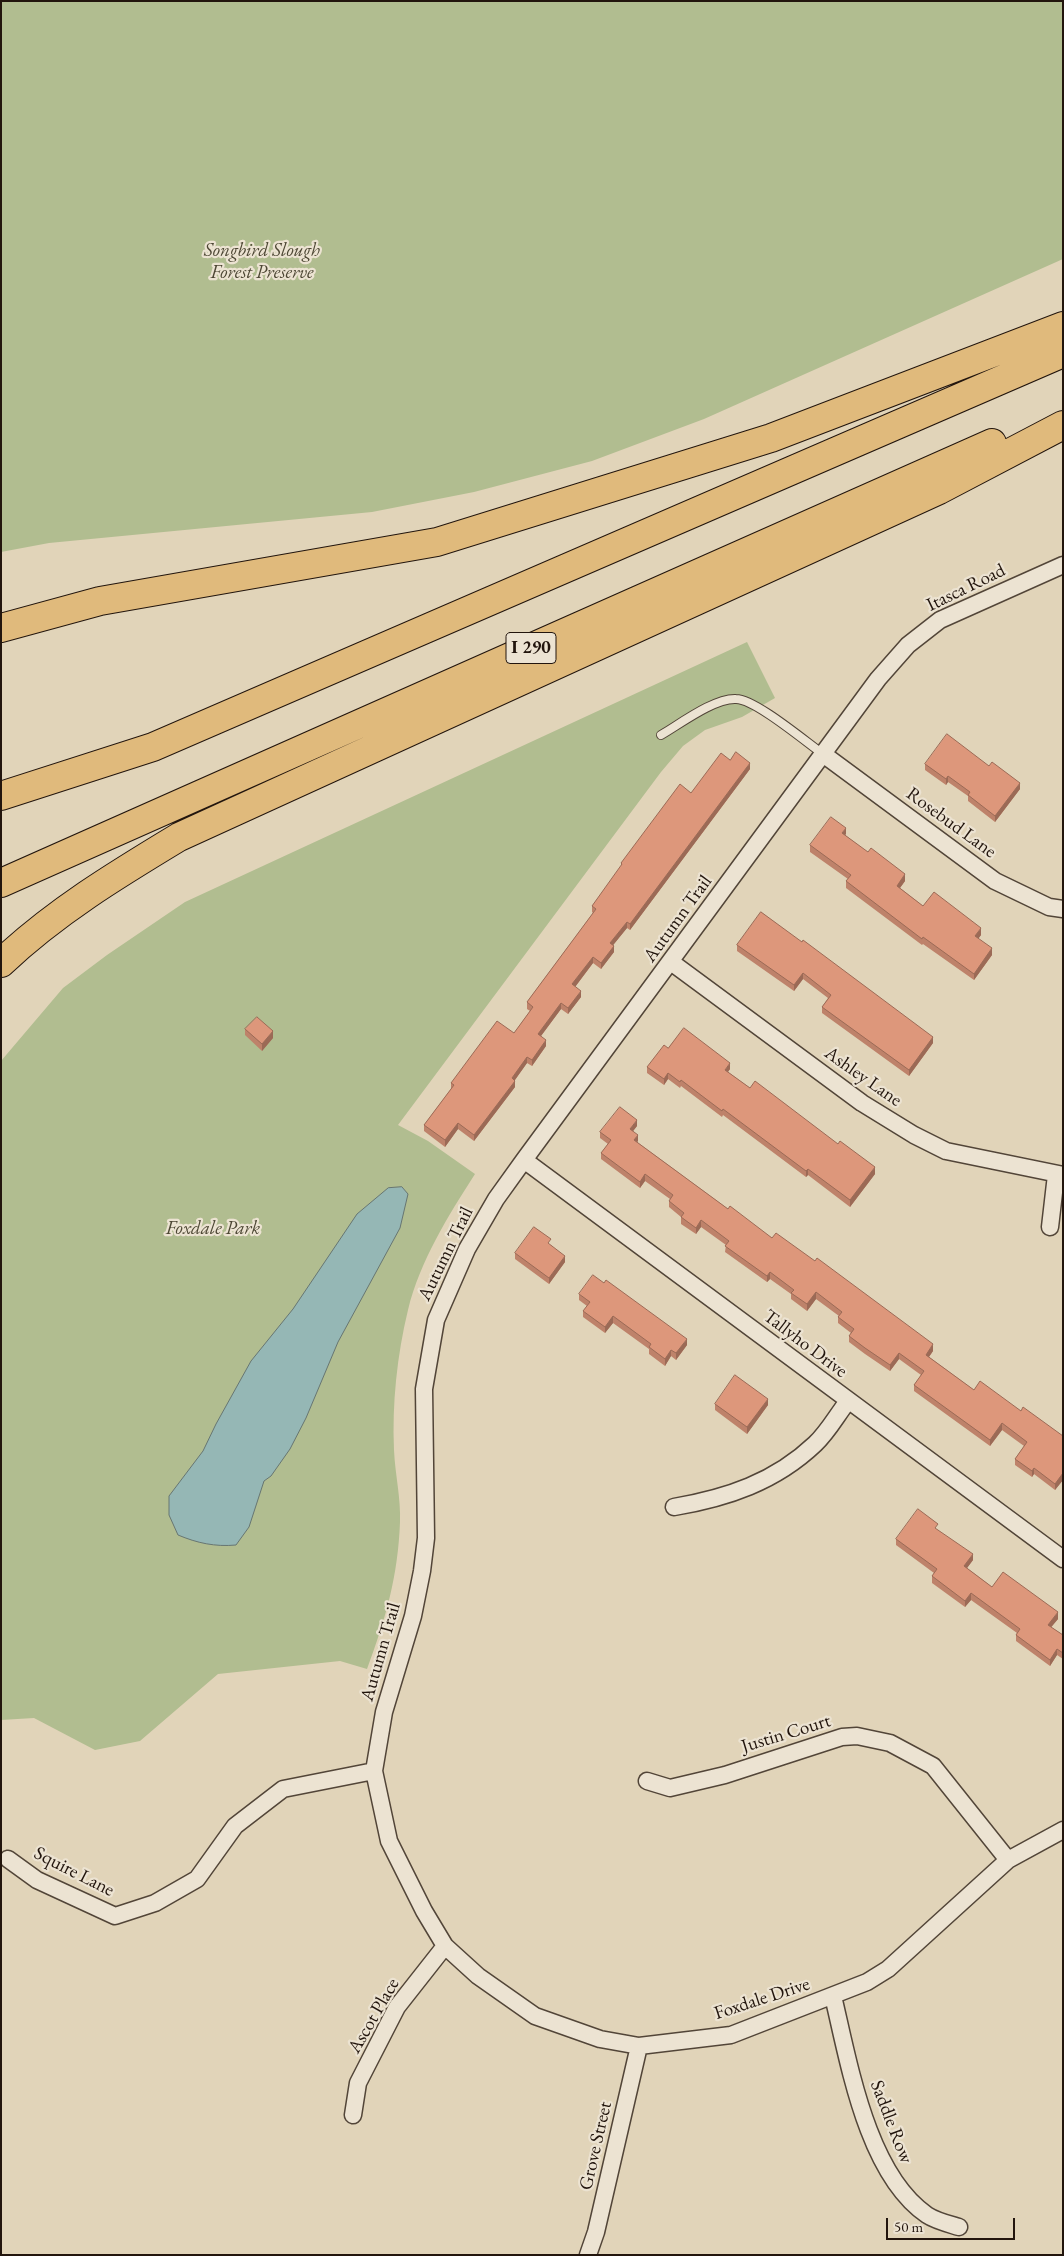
<!DOCTYPE html>
<html>
<head>
<meta charset="utf-8">
<style>
	body { margin:0 }
	#map { position:relative; width:1064px; height:2256px; overflow:hidden; background:#e1d4b9; font-family:"EB Garamond",serif }
	canvas { display:block }
	.frame { position:absolute; inset:0; border:2px solid #22150d; pointer-events:none }
	.scale { position:absolute; left:886px; top:2218px; width:129px; height:22px; box-sizing:border-box; border:2px solid #22150d; border-top:0; padding-left:6px; font-size:15px; line-height:18px; white-space:nowrap; color:#22150d; -webkit-text-stroke:4px #ece3d2; paint-order:stroke }
</style>
</head>
<body>
<div id="map">
<canvas width="1064" height="2256"></canvas>
<div class="frame"></div>
<div class="scale">50 m</div>
</div>
<script>
const g = document.querySelector('canvas').getContext('2d');
g.lineJoin = 'round';
function paint(path, color) {
  g.fillStyle = color;
  g.fill(path, 'evenodd');
}
function strokePath(path, color, width, dash) {
  g.strokeStyle = color;
  g.lineWidth = width;
  g.lineCap = dash ? 'butt' : 'round';
  g.setLineDash(dash || []);
  g.stroke(path);
}
function drawText(font, color, halo, rows, align = 'center') {
  g.font = font + ' "EB Garamond",serif';
  g.lineWidth = 4.5;
  g.setLineDash([]);
  g.textBaseline = 'middle';
  g.strokeStyle = halo;
  g.fillStyle = color;
  for (const [text, x, y, turn = 0] of rows) {
    g.save();
    g.translate(x, y);
    g.rotate((+turn || 0) * Math.PI / 180);
    g.textAlign = isNaN(turn) ? turn : align;
    if (halo) g.strokeText(text, 0, 0);
    g.fillText(text, 0, 0);
    g.restore();
  }
}
const green = new Path2D(`
	M1,1H1063V259L704,419L592,461L474,492L372,512L49,543L1,552Z
	M747,642L775,698L742,717L705,730L683,746L661,772L398,1125L428,1141L475,1174C448,1216 420,1261 408,1310C397,1355 392,1404 394,1450C395,1474 401,1498 400,1522C398,1576 386,1618 367,1669L340,1661L218,1674L140,1741L95,1750L34,1718L1,1720V1061L63,988L107,955L185,902Z`);
const water = new Path2D(`
	M402,1187L408,1194L400,1228L338,1342L306,1418L290,1449L271,1476L264,1481L249,1527L236,1545C215,1547 197,1543 178,1535L169,1515V1496L203,1451L216,1424L251,1361L293,1309L357,1214L388,1188Z`);
const service = new Path2D(`
	M661,735C680,724 714,698 736,699C755,699 806,742 823,754`);
const minor = new Path2D(`
	M1063,565L940,620L908,645L878,679L524,1160L496,1199L467,1249L436,1320L424,1389L426,1538L422,1571L413,1616L384,1712L374,1771L389,1841L424,1911L445,1946L478,1976L535,2016L600,2039L639,2046L731,2035L867,1982L888,1969L1008,1860L1063,1830
	M823,754L995,881L1049,907L1063,909
	M671,962L862,1103L914,1135L946,1151L1063,1175
	M524,1160L1063,1559
	M1050,1227L1056,1175
	M674,1507C727,1498 775,1482 815,1444C828,1432 837,1415 848,1401
	M647,1781L670,1788L725,1775L842,1737L857,1736L890,1743L933,1766L1008,1860
	M8,1859L37,1880L115,1916L155,1903L197,1879L235,1826L283,1789L374,1771
	M833,1996C849,2063 867,2174 927,2215C936,2221 949,2224 959,2227
	M353,2115L358,2083L397,2007L445,1946
	M588,2255L596,2232L639,2046`);
const motorway = new Path2D(`
	M1,628L100,601L437,542L771,438L1063,326
	M1,796L153,747L1063,353
	M1,883L992,443
	M1,963C55,912 116,875 179,837L939,490L1063,425`);
const wall = new Path2D(`
	M730,760L750,769L630,930L627,928L613,945L614,952L601,969L593,963L575,987L581,997L568,1014L561,1009L541,1036L546,1046L532,1066L527,1063L515,1080V1087L474,1141L458,1129L445,1147L424,1131V1125L451,1089V1083L514,1033L530,1011L527,1009V1002L593,913L592,912V906L621,867V863L691,793Z
	M925,764L1020,789L995,822L968,801V796L948,782L946,785L925,770Z
	M846,834L845,835L905,881L900,888L923,906L981,935L978,939L992,955L974,980L923,944L922,945L846,888V881L848,879L810,852V845Z
	M761,912L933,1043L909,1076L822,1013V1007L828,998L803,979L794,991L737,951V945Z
	M245,1029L273,1038L262,1051L245,1035Z
	M647,1067L730,1069L728,1072L750,1088L875,1174L850,1207L808,1175L806,1177L723,1115L722,1117L681,1086L680,1088L668,1079L664,1085L647,1073Z
	M637,1126L633,1131L638,1141L637,1142L728,1209L772,1238L933,1351L929,1357L974,1390L1021,1411L1063,1436V1480L1055,1490L1034,1474L1032,1477L1015,1465V1459L1024,1446L1002,1430L990,1446L914,1391V1385L921,1375L899,1359L890,1371L865,1354L849,1342V1336L851,1333L838,1323V1317L839,1316L816,1299L807,1311L791,1299V1294L770,1279L767,1282L725,1252L726,1245L701,1227L696,1234L681,1224V1217L669,1207V1201L670,1199L645,1181L640,1188L601,1159V1153L608,1144L600,1138V1132Z
	M551,1245L565,1262L549,1284L515,1259V1253Z
	M579,1294L687,1345L676,1360L671,1356L665,1366L649,1354V1349L613,1323L605,1333L583,1317V1311L587,1306L579,1300Z
	M715,1404L768,1405L747,1434L715,1410Z
	M938,1530L973,1560L967,1568L992,1587L1058,1619L1051,1627L1063,1635V1659L1057,1655L1050,1666L1016,1641V1635L1017,1633L971,1600L965,1607L932,1583V1576L934,1573L896,1545V1539Z`);
const shadedWall = new Path2D(`
	M750,763V769L630,930V924Z
	M948,776V782L946,785V779Z
	M1020,783V789L995,822V816Z
	M846,828V834L842,839V833Z
	M905,874V881L897,892V886Z
	M627,922V928L610,949V943Z
	M981,928V935L975,943V936Z
	M614,946V952L601,969V963Z
	M992,948V955L974,980V974Z
	M593,957V963L572,991V984Z
	M803,973V979L794,991V985Z
	M581,991V997L568,1014V1008Z
	M561,1003V1009L538,1040V1034Z
	M273,1031V1038L262,1051V1044Z
	M933,1037V1043L909,1076V1070Z
	M546,1040V1046L532,1066V1060Z
	M527,1057V1063L512,1084V1078Z
	M730,1063V1069L725,1076V1070Z
	M668,1073V1079L664,1085V1079Z
	M515,1081V1087L474,1141V1135Z
	M637,1120V1126L630,1135V1129Z
	M458,1123V1129L445,1147V1140Z
	M638,1135V1141L634,1146V1140Z
	M875,1167V1174L850,1207V1200Z
	M808,1169V1175L806,1177V1171Z
	M645,1174V1181L640,1188V1182Z
	M701,1220V1227L696,1234V1228Z
	M565,1256V1262L549,1284V1278Z
	M770,1272V1279L767,1282V1276Z
	M816,1292V1299L807,1311V1304Z
	M613,1316V1323L605,1333V1327Z
	M687,1339V1345L676,1360V1353Z
	M933,1344V1351L926,1361V1355Z
	M671,1350V1356L665,1366V1359Z
	M899,1353V1359L890,1371V1365Z
	M768,1399V1405L747,1434V1427Z
	M1002,1423V1430L990,1446V1440Z
	M1034,1468V1474L1032,1477V1471Z
	M1063,1473V1480L1055,1490V1484Z
	M973,1554V1560L964,1572V1566Z
	M971,1593V1600L965,1607V1601Z
	M1058,1612V1619L1048,1631V1625Z
	M1057,1649V1655L1050,1666V1660Z`);
const building = new Path2D(`
	M947,734L989,766L992,762L1020,783L995,816L968,795L970,792L948,776L946,779L925,764Z
	M736,752L750,763L630,924L627,922L610,943L614,946L601,963L593,957L572,984L581,991L568,1008L561,1003L538,1034L546,1040L532,1060L527,1057L512,1078L515,1081L474,1135L458,1123L445,1140L424,1125L454,1085L451,1083L497,1021L514,1033L533,1007L527,1002L596,909L592,906L622,864L621,863L680,784L691,793L721,753L730,760Z
	M831,817L846,828L842,833L868,852L871,848L905,874L897,886L923,906L934,892L981,928L975,936L992,948L974,974L923,937L922,939L846,881L851,875L810,845Z
	M761,912L802,942L803,940L933,1037L909,1070L822,1007L831,995L803,973L794,985L737,945Z
	M257,1017L273,1031L262,1044L245,1029Z
	M684,1028L730,1063L725,1070L750,1088L755,1081L838,1144L840,1141L875,1167L850,1200L808,1169L806,1171L723,1109L722,1111L681,1080L680,1082L668,1073L664,1079L647,1067L664,1045L668,1048Z
	M620,1107L637,1120L630,1129L638,1135L634,1140L728,1209L730,1206L772,1238L776,1233L815,1261L817,1258L933,1344L926,1355L974,1390L980,1381L1021,1411L1023,1407L1063,1436V1473L1055,1484L1034,1468L1032,1471L1015,1459L1027,1442L1002,1423L990,1440L914,1385L924,1371L899,1353L890,1365L865,1348L849,1336L854,1329L838,1317L842,1312L816,1292L807,1304L791,1293L794,1290L770,1272L767,1276L725,1246L729,1241L701,1220L696,1228L681,1217L684,1213L669,1201L673,1195L645,1174L640,1182L601,1153L611,1140L600,1132Z
	M534,1227L551,1239L548,1243L565,1256L549,1278L515,1253Z
	M593,1275L604,1283L606,1280L687,1339L676,1353L671,1350L665,1359L649,1347L651,1344L613,1316L605,1327L583,1311L590,1302L579,1294Z
	M735,1375L768,1399L747,1427L715,1404Z
	M918,1509L938,1524L935,1528L973,1554L964,1566L992,1587L1003,1572L1058,1612L1048,1625L1063,1635V1653L1057,1649L1050,1660L1016,1635L1020,1629L971,1593L965,1601L932,1576L937,1569L896,1539Z`);
const shields = [
	[531,648,50]
];
const shieldNames = [
	["I 290",531,648]
];
const parkNames = [
	["Songbird Slough",262,251],
	["Forest Preserve",262,273],
	["Foxdale Park",213,1229]
];
const streetNames = [
	["Itasca Road",966,588,-26],
	["Rosebud Lane",951,823,36],
	["Autumn Trail",678,919,-54],
	["Ashley Lane",863,1077,35],
	["Autumn Trail",446,1254,-64],
	["Tallyho Drive",805,1344,37],
	["Autumn Trail",381,1652,-74],
	["Justin Court",786,1734,-17],
	["Squire Lane",74,1872,27],
	["Foxdale Drive",762,1999,-18],
	["Ascot Place",374,2016,-60],
	["Saddle Row",891,2122,69],
	["Grove Street",596,2146,-77]
];
paint(green, '#b1bd90');
paint(water, '#95b7b5');
strokePath(water, '#677672', 1);
strokePath(service, '#524538', 10);
strokePath(minor, '#524538', 19);
strokePath(motorway, '#22150d', 30);
strokePath(service, '#ece3d2', 8);
strokePath(minor, '#ece3d2', 16);
strokePath(motorway, '#e0ba7c', 28);
paint(wall, '#be826a');
paint(shadedWall, '#9b6a56');
paint(building, '#dd977b');
strokePath(building, '#9b6a56', 1);
for (const [x, y, w] of shields) {
  const box = new Path2D();
  box.roundRect(x - w / 2, y - 15.5, w, 31, 4);
  g.fillStyle = '#ece3d2';
  g.fill(box);
  strokePath(box, '#22150d', 1);
}
drawText('bold 18px', '#22150d', null, shieldNames);
drawText('italic 19px', '#4d4734', '#ece3d2', parkNames);
drawText('19px', '#22150d', '#ece3d2', streetNames);
</script>
</body>
</html>
